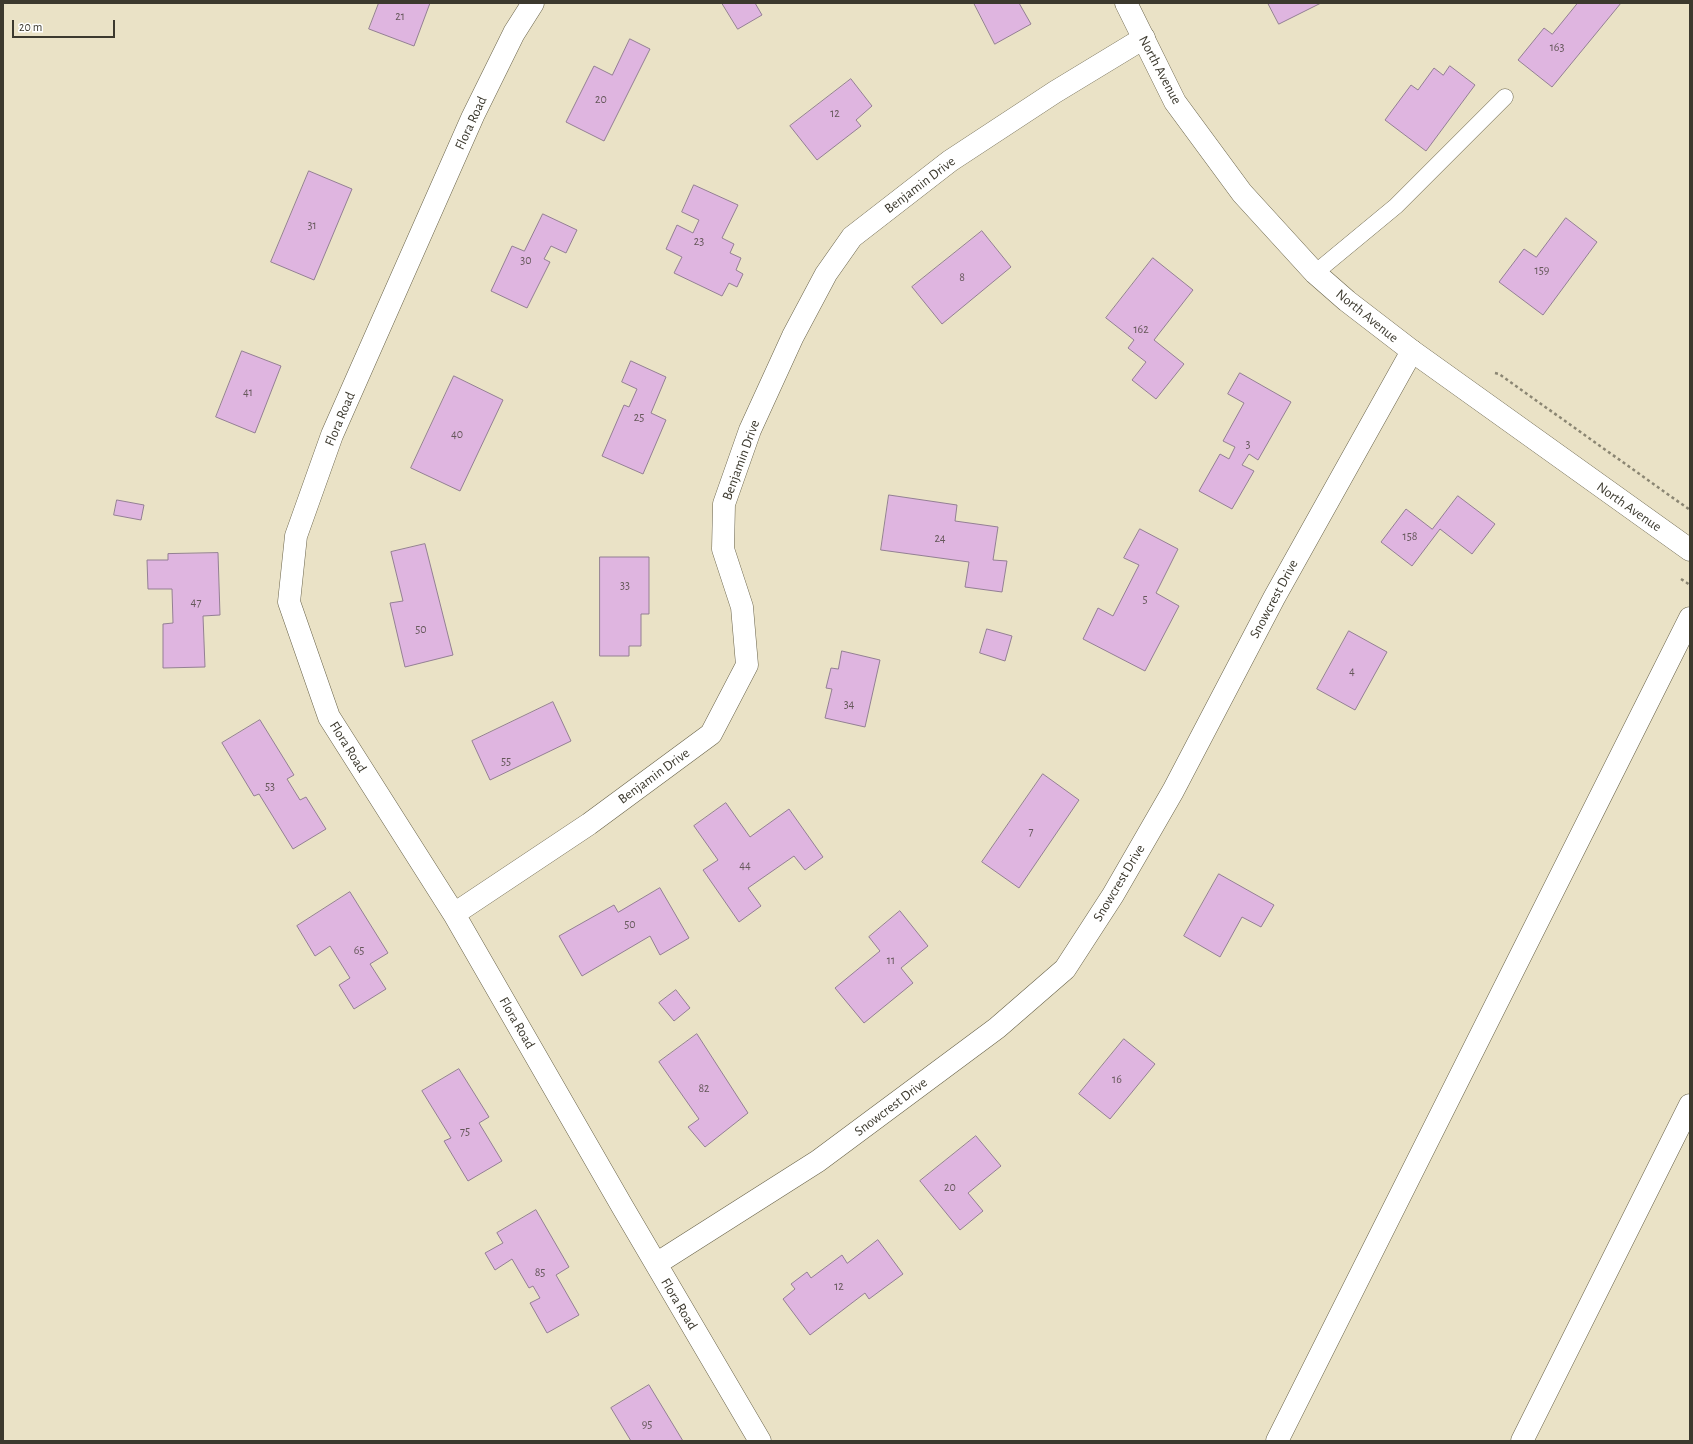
<!DOCTYPE html>
<html>
<head>
<meta charset="utf-8">
<style>
	body { margin:0 }
	#map { position:relative; width:1693px; height:1444px; overflow:hidden; background:#eae2c6; font-family:"Alegreya Sans",sans-serif }
	canvas { display:block }
	.frame { position:absolute; inset:0; border:4px solid #3c392e; pointer-events:none }
	.scale { position:absolute; left:12px; top:20px; width:103px; height:18px; box-sizing:border-box; border:2px solid #3c392e; border-top:0; padding-left:5px; font-size:12px; line-height:14px; white-space:nowrap; color:#3c392e; -webkit-text-stroke:3px #fff; paint-order:stroke }
</style>
</head>
<body>
<div id="map">
<canvas width="1693" height="1444"></canvas>
<div class="frame"></div>
<div class="scale">20 m</div>
</div>
<script>
const g = document.querySelector('canvas').getContext('2d');
g.lineJoin = 'round';
function paint(path, color) {
  g.fillStyle = color;
  g.fill(path, 'evenodd');
}
function strokePath(path, color, width, dash) {
  g.strokeStyle = color;
  g.lineWidth = width;
  g.lineCap = dash ? 'butt' : 'round';
  g.setLineDash(dash || []);
  g.stroke(path);
}
function drawText(font, color, halo, rows, align = 'center') {
  g.font = font + ' "Alegreya Sans",sans-serif';
  g.lineWidth = 3;
  g.setLineDash([]);
  g.textBaseline = 'middle';
  g.strokeStyle = halo;
  g.fillStyle = color;
  for (const [text, x, y, turn = 0] of rows) {
    g.save();
    g.translate(x, y);
    g.rotate((+turn || 0) * Math.PI / 180);
    g.textAlign = isNaN(turn) ? turn : align;
    if (halo) g.strokeText(text, 0, 0);
    g.fillText(text, 0, 0);
    g.restore();
  }
}
const building = new Path2D(`
	M379,3H430L414,46L369,29Z
	M722,3H755L762,15L738,29Z
	M974,3H1019L1031,24L995,44Z
	M1268,3H1321L1279,24Z
	M1578,3H1621L1552,87L1518,60L1544,28L1552,34Z
	M630,39L650,49L604,141L566,122L594,66L612,75Z
	M1450,66L1475,85L1426,151L1385,120L1411,85L1418,90L1434,68L1443,75Z
	M851,79L872,106L856,120L861,126L817,160L790,126Z
	M309,171L352,189L314,280L271,262Z
	M694,185L738,205L722,238L734,244L730,253L741,258L736,270L743,274L737,287L729,283L722,296L674,273L682,257L666,249L677,225L693,233L699,220L682,212Z
	M543,214L577,230L566,253L551,246L544,259L550,262L527,308L491,291L512,246L524,251Z
	M1566,218L1597,242L1543,315L1499,282L1524,249L1536,257Z
	M982,231L1011,267L942,324L912,287Z
	M1153,258L1193,290L1154,340L1184,364L1156,399L1132,380L1146,362L1128,348L1134,340L1106,318Z
	M242,351L281,366L255,433L216,417Z
	M631,361L666,377L651,413L666,420L643,474L602,456L624,405L629,407L637,389L622,382Z
	M1240,373L1291,402L1258,460L1249,454L1242,465L1254,471L1232,509L1199,491L1220,454L1229,459L1235,447L1223,441L1244,403L1228,394Z
	M454,376L503,400L460,491L411,468Z
	M889,495L957,505L955,521L998,527L993,560L1007,561L1002,592L965,587L969,562L881,550Z
	M1458,496L1495,524L1472,554L1440,529L1412,566L1381,542L1406,509L1432,529Z
	M117,500L144,505L141,520L114,515Z
	M1140,529L1178,549L1156,593L1179,606L1145,671L1083,639L1098,608L1113,616L1139,565L1124,558Z
	M425,544L453,655L405,667L390,603L403,601L391,552Z
	M218,553L220,615L203,616L205,667L163,668V624L173,623L172,589H148L147,560H168V554Z
	M600,557H649V614H641V646H629V656H600Z
	M987,629L1012,636L1005,661L980,653Z
	M1349,631L1387,652L1355,710L1317,689Z
	M842,651L880,660L865,727L825,718L832,689L826,688L831,668L838,669Z
	M553,702L571,741L490,780L472,741Z
	M260,720L294,775L287,779L300,800L306,797L326,829L293,849L259,794L254,796L222,743Z
	M1043,774L1079,800L1019,888L982,862Z
	M726,803L750,837L789,809L823,857L805,870L794,856L748,888L761,906L739,922L703,870L718,860L694,826Z
	M1219,874L1274,905L1261,927L1242,917L1220,957L1184,936Z
	M660,888L689,938L660,955L650,936L582,976L559,936L614,905L618,912Z
	M350,892L388,953L370,964L386,989L354,1009L339,985L350,978L330,946L315,956L297,926Z
	M900,911L928,946L901,968L913,983L864,1023L835,988L880,951L869,937Z
	M676,990L690,1008L674,1021L659,1003Z
	M697,1034L748,1113L705,1147L688,1127L699,1119L659,1062Z
	M1124,1039L1155,1064L1110,1119L1079,1094Z
	M459,1069L489,1117L479,1123L502,1161L468,1181L444,1141L451,1138L422,1091Z
	M976,1136L1001,1166L968,1193L983,1211L960,1230L920,1181Z
	M536,1210L569,1267L556,1275L579,1315L547,1333L530,1303L540,1298L533,1286L529,1288L512,1259L495,1270L485,1253L503,1243L497,1233Z
	M878,1240L903,1274L869,1299L865,1293L810,1335L783,1299L795,1289L791,1284L807,1272L811,1278L842,1255L847,1263Z
	M649,1385L683,1441H631L611,1408Z`);
const path = new Path2D(`
	M1495,373L1499,374L1690,510
	M1681,579L1690,585`);
const service = new Path2D(`
	M1315,273L1396,206L1505,97`);
const minor = new Path2D(`
	M533,3L514,33L473,116L332,435L296,536L289,602L329,717L454,914L622,1206L760,1441
	M454,914L589,824L711,734L747,665L742,607L723,549L724,504L750,430L793,336L826,274L852,237L950,161L1055,92L1144,38
	M656,1264L818,1161L997,1028L1065,969L1113,895L1173,791L1274,598L1412,351`);
const secondary = new Path2D(`
	M1126,3L1175,102L1242,193L1315,273L1347,301L1412,351L1690,550`);
const motorway = new Path2D(`
	M1277,1441L1690,618
	M1522,1441L1690,1105`);
const numberNames = [
	["21",400,16],
	["163",1557,47],
	["20",601,99],
	["12",835,113],
	["31",312,225],
	["23",699,241],
	["30",526,260],
	["159",1542,270],
	["8",962,277],
	["162",1141,329],
	["41",248,392],
	["25",639,417],
	["40",457,434],
	["3",1248,444],
	["158",1410,536],
	["24",940,538],
	["33",625,585],
	["5",1145,599],
	["47",196,602],
	["50",421,629],
	["4",1352,671],
	["34",849,704],
	["55",506,761],
	["53",270,786],
	["7",1031,831],
	["44",745,865],
	["50",630,924],
	["65",359,950],
	["11",891,960],
	["16",1117,1079],
	["82",704,1088],
	["75",465,1131],
	["20",950,1187],
	["85",540,1272],
	["12",839,1286],
	["95",647,1424]
];
const streetNames = [
	["North Avenue",1160,70,62],
	["Flora Road",471,123,-65],
	["Benjamin Drive",920,185,-37],
	["North Avenue",1367,316,39],
	["Flora Road",340,419,-67],
	["Benjamin Drive",741,460,-70],
	["North Avenue",1629,507,35],
	["Snowcrest Drive",1274,599,-62],
	["Flora Road",348,747,58],
	["Benjamin Drive",654,776,-36],
	["Snowcrest Drive",1119,883,-59],
	["Flora Road",517,1023,60],
	["Snowcrest Drive",891,1107,-37],
	["Flora Road",679,1304,59]
];
paint(building, '#dfb5e0');
strokePath(building, '#937f93', 1);
strokePath(service, '#686249', 17);
strokePath(minor, '#686249', 23);
strokePath(secondary, '#686249', 23);
strokePath(motorway, '#686249', 23);
strokePath(path, '#8b8673', 2.5, [3, 3]);
strokePath(service, '#fff', 16);
strokePath(minor, '#fff', 22);
strokePath(secondary, '#fff', 22);
strokePath(motorway, '#fff', 22);
drawText('12px', '#65585a', null, numberNames);
drawText('14px', '#3c392e', '#fff', streetNames);
</script>
</body>
</html>
